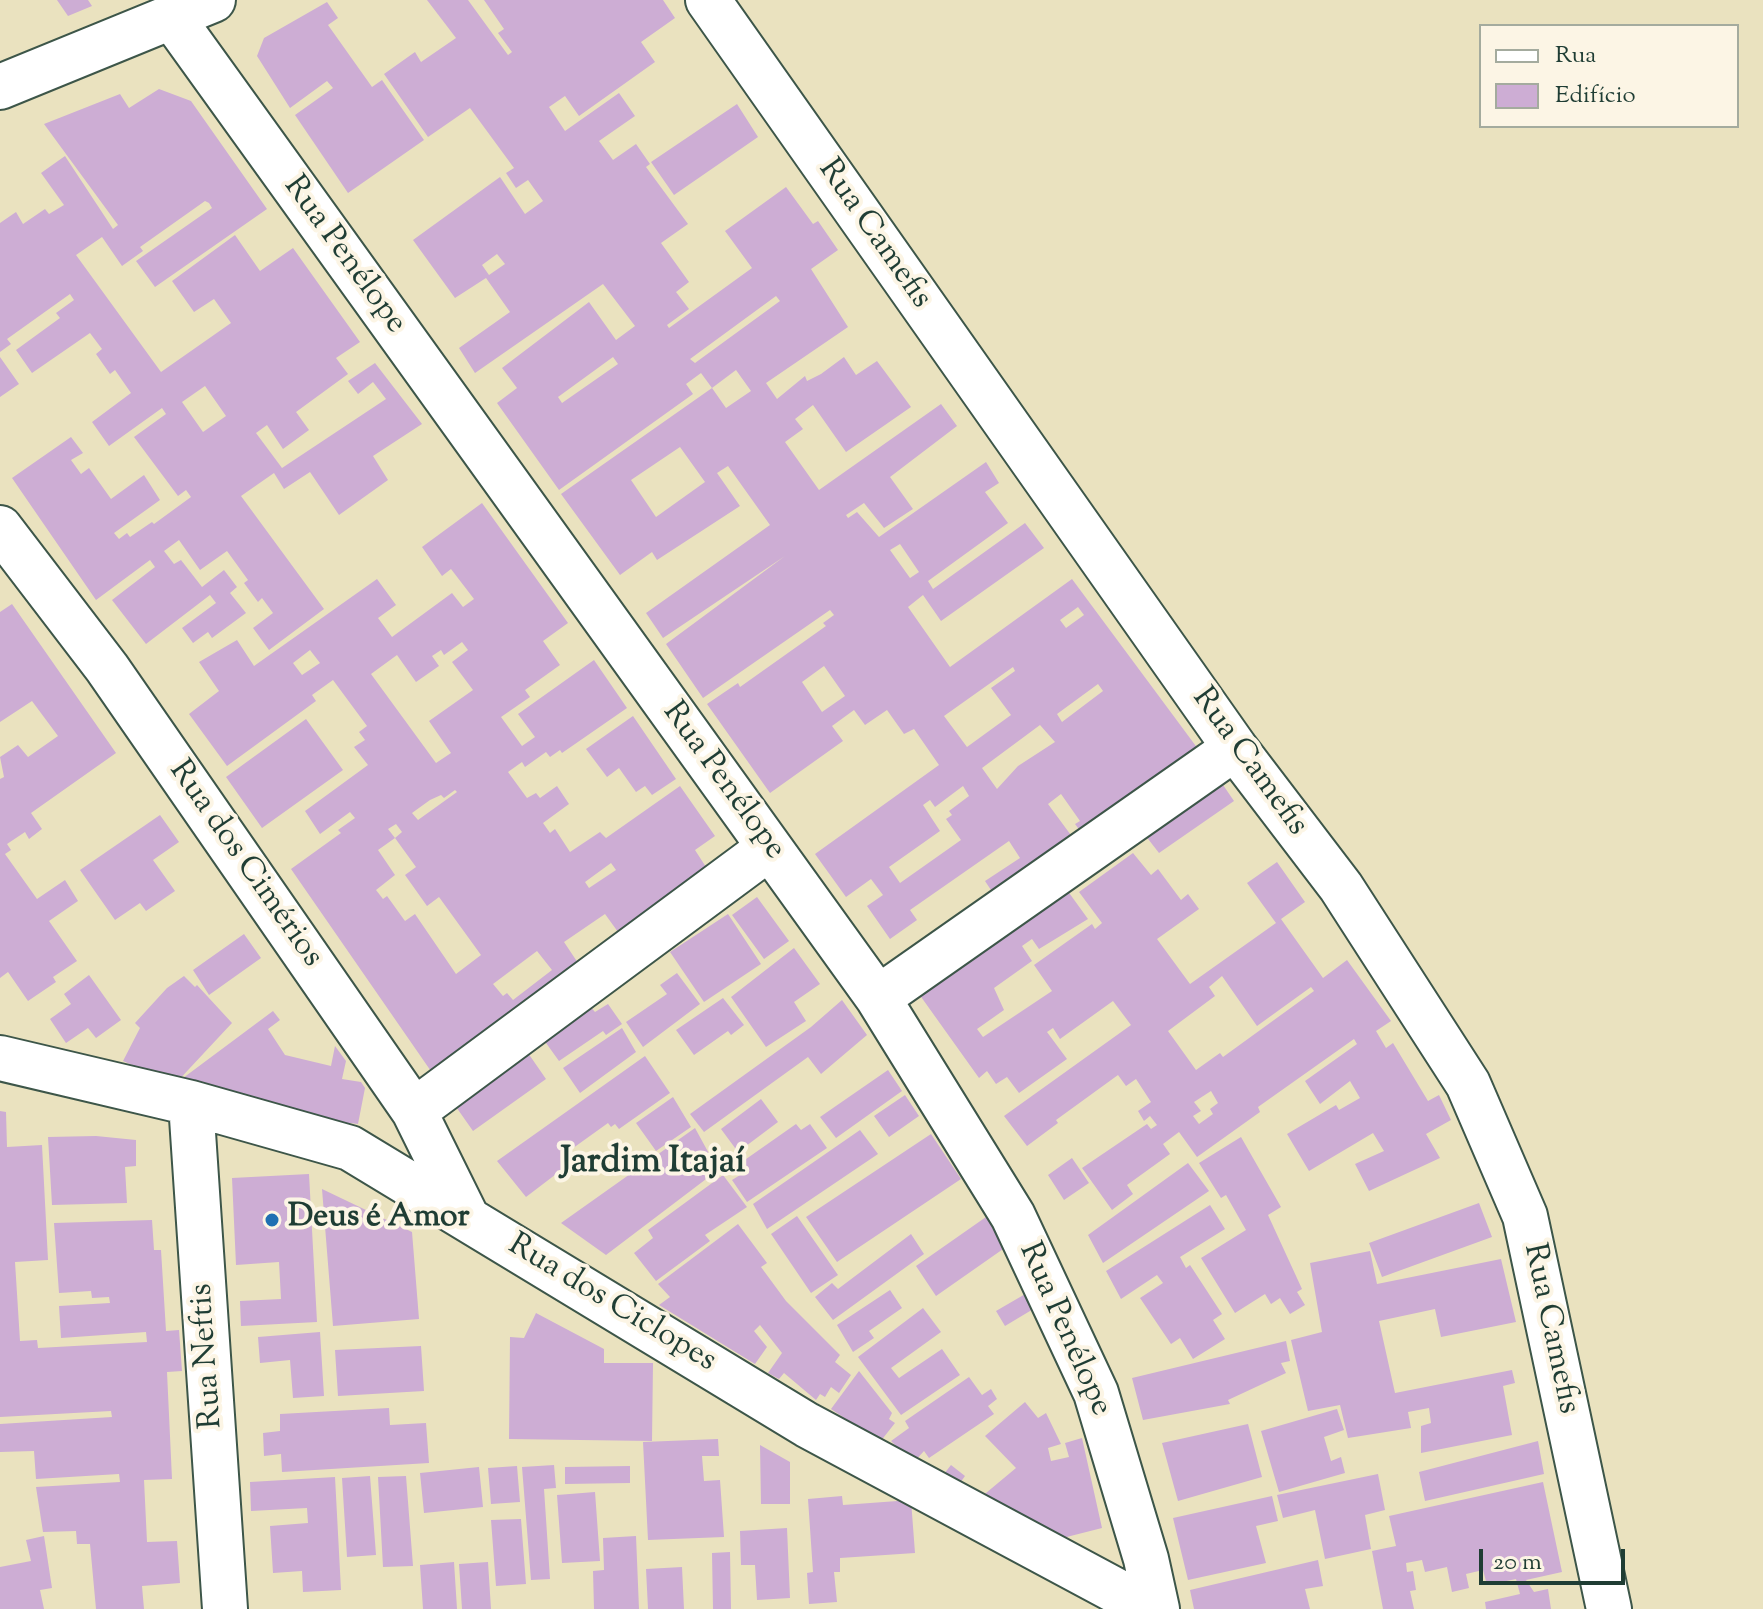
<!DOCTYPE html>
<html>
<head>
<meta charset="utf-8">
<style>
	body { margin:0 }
	#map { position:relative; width:1763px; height:1609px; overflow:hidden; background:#eae2bf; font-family:"Sorts Mill Goudy",serif }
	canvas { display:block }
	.legend { position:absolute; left:1479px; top:24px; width:260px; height:104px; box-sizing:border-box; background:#fcf5e5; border:2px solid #a4ab9e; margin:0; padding:10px 14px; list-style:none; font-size:24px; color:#1f3d34 }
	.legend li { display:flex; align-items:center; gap:16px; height:40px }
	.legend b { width:40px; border:2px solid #a4ab9e }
	.scale { position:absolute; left:1479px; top:1549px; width:146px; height:36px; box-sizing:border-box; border:4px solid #1f3d34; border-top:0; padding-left:10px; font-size:24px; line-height:28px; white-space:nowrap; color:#1f3d34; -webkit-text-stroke:6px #fcf5e5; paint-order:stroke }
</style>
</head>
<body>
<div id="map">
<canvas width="1763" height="1609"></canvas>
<ul class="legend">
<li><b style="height:10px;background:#fff"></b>Rua</li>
<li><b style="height:22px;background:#cdadd4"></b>Edifício</li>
</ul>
<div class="scale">20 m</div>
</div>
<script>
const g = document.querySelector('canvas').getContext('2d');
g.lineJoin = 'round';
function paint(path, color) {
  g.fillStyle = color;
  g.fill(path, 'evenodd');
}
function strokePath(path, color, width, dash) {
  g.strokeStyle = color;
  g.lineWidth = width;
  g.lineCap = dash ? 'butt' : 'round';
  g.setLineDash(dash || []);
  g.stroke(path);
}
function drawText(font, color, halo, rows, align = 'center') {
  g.font = font + ' "Sorts Mill Goudy",serif';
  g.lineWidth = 8;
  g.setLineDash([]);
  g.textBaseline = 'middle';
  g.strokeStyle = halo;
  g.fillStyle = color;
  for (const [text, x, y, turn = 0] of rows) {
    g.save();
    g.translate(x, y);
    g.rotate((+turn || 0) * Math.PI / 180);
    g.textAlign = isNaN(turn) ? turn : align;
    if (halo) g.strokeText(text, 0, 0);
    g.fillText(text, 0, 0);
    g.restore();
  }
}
const building = new Path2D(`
	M57,0H88L92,6L68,16Z
	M427,0H468L508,55L512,52L498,33L504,29L484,0H663L675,18L641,42L655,62L579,116L565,96L549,107L565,131L619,93L635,116L599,141L613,160L636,144L650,164L646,167L688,224L661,243L689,282L676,292L689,309L667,325L669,328L752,268L725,231L786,187L813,224L818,221L838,250L811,269L848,327L766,383L777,399L805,376L807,381L821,374L844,357L856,375L877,361L911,407L846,452L813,405L795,419L803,429L785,442L819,490L941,404L957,426L890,477L913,509L884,528L864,503L846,515L848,518L857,512L879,537L986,462L999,483L985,492L1008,523L928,581L933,589L1025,523L1044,548L941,621L923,595L908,607L950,667L1072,579L1204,757L1087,840L1075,824L1080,821L1061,794L1048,804L1076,842L999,902L985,881L1020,858L1009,841L910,910L917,920L890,939L867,906L883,895L871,879L846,897L815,854L939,765L914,729L904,734L887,710L865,725L854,710L832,726L843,741L770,793L707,704L738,683L740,687L826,626L823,623L834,615L830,610L703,698L666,644L785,556L663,638L646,613L770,525L728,466L717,473L740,506L657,560L652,552L620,575L561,494L712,388L726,408L751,391L736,370L712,388L701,373L686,384L693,394L559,490L497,403L517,388L502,368L589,302L616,340L635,326L603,284L475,373L459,348L510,312L486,278L455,298L413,240L500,177L525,214L543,201L528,180L516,188L506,173L514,168L470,108L428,137L384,74L415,52L421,62L456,38ZM497,254L505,264L489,275L482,265ZM776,296L780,301L695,363L690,359ZM613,357L618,364L562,403L558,397ZM680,447L705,482L656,517L631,480ZM900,544L919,572L910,578L890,550ZM1078,607L1084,615L1066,628L1060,620ZM824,666L845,696L822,712L802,682ZM1013,667L1015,671L991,688L1011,715L967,747L944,716ZM1098,684L1103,691L1062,722L1057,714ZM1040,725L1055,742L1018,766L997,789L982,768ZM963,786L969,796L949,811L952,815L946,819L961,840L900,883L889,867L940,831L923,805L930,800L935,807Z
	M327,2L338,18L328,25L372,87L382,80L424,140L348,193L295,115L333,88L327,81L290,108L257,56L264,38Z
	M159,89L191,101L267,209L155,287L136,261L212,208L209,203L205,201L140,247L143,251L122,266L102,237L76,255L161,372L231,323L214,299L194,312L172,281L235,235L260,271L293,248L360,342L336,358L348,374L296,412L309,430L283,449L267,425L256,433L282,468L386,399L373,382L358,394L348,381L375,363L422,424L373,456L388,480L339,515L310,472L284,489L274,473L241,496L324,609L269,650L253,628L273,613L262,598L258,602L244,583L248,580L227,551L200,570L179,540L164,551L174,564L181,560L202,587L224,570L237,587L230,593L246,613L212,638L208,632L193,643L182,628L216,603L210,595L146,644L112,600L155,567L150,560L96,600L12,478L71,437L83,453L71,460L81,474L89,468L111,499L144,475L160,500L114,533L119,539L127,533L130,537L152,522L154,524L191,497L186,490L178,496L134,437L166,414L162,408L109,446L92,422L131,393L115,370L110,374L96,354L102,349L90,333L32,373L16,350L60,318L56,313L74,300L70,294L7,339L11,344L0,352V223L16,212L23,224L45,209L49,214L64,205L41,173L65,156L113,229L118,225L44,124L120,94L129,108ZM205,386L226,416L203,432L182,402Z
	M737,104L758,137L674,195L651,162Z
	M0,357L19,384L0,397Z
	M482,503L568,623L543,641L560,665L525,690L530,697L501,717L522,746L535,737L518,714L594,660L627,708L562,753L560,750L550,757L546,752L525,767L522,762L508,772L527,798L536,793L540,798L557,786L569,804L543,823L550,833L555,829L570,852L600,832L606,838L680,786L715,836L695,850L715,881L626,943L605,914L564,942L584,972L435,1077L291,869L341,833L338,830L355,818L350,812L320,834L305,811L368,765L354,747L365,740L359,732L367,726L333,680L312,695L316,701L227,766L189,714L219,691L199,662L237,640L254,666L377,579L396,605L378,618L392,637L452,593L463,607L474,599L451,569L442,576L422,547ZM462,642L468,650L452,662L473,690L429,721L451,753L436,763L371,674L397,655L416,682L439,666L432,656L441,650L444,655ZM310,650L320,663L302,675L293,663ZM455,790L457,792L418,820L412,813L430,800L441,795L444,798ZM396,824L402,832L395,838L416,867L405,875L427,906L439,897L481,955L456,974L415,914L405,921L387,896L383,899L376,890L395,875L378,850L395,838L388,829ZM611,863L616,870L589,888L585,882ZM537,951L552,970L513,1000L507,993L503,996L493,984Z
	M12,604L116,753L31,813L42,829L29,839L25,832L7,844L11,850L5,854L37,899L65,880L78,901L49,921L77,961L53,977L56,982L28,1001L8,972L0,978V779L4,777L0,757L18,745L28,757L58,736L32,701L0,722V612Z
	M633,716L676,779L652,795L645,786L636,792L619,768L607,777L586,749Z
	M306,719L343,770L262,828L226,777Z
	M1221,782L1234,801L1159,853L1145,835Z
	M160,815L179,842L153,860L175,891L146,911L140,903L115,920L80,870Z
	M1133,853L1151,875L1158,869L1181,900L1188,894L1199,909L1157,939L1190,984L1276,923L1247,883L1277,862L1305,902L1281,919L1323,978L1347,960L1391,1021L1376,1031L1386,1048L1393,1043L1428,1101L1439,1095L1451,1120L1426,1134L1440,1158L1369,1191L1355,1164L1384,1151L1373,1133L1309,1171L1287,1134L1336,1105L1339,1110L1360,1098L1350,1081L1320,1104L1305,1081L1357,1044L1354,1039L1258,1107L1260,1112L1197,1157L1179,1132L1163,1144L1170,1154L1127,1185L1133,1194L1112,1210L1082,1168L1147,1124L1151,1129L1157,1125L1150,1116L1144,1121L1138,1111L1151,1102L1136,1079L1126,1086L1118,1075L1056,1120L1058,1123L1027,1146L1004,1116L1131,1025L1113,1001L1060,1039L1053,1028L1047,1032L1067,1059L1019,1093L1007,1077L996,1084L987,1071L979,1078L919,994L1067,890L1088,919L1039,949L1032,939L1022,946L1032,961L994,988L1004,1010L977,1029L983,1037L1052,991L1034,965L1092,924L1095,929L1102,923L1079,892ZM1222,976L1257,1026L1311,987L1314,991L1223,1057L1220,1053L1196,1070L1168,1031L1215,996L1209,987ZM1211,1091L1218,1103L1210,1109L1213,1114L1199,1124L1193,1116L1201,1111L1194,1102Z
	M757,897L789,941L764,959L732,915Z
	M728,914L761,964L704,1002L670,952Z
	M244,934L261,958L209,995L193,970Z
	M794,948L820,984L794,1002L806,1021L766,1047L731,997Z
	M677,973L700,1004L643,1047L626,1022L667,994L660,985Z
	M89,975L121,1020L96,1038L88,1028L66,1043L50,1019L71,1004L64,994Z
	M184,976L195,987L197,985L232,1023L175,1084L123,1061L140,1028L135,1023L167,988Z
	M723,998L744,1025L731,1035L728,1031L694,1055L676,1030Z
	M842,1000L867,1035L821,1074L808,1057L704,1132L690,1114L811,1027Z
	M588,1004L595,1012L608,1004L622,1024L606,1035L603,1031L559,1061L541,1036Z
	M273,1011L280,1020L268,1029L285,1055L331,1066L335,1046L346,1061L342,1079L361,1082L365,1088L358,1124L350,1123L349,1130L175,1084Z
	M622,1028L636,1052L580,1093L563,1068Z
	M528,1053L546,1079L473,1131L454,1104Z
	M645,1056L670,1093L619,1129L615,1124L611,1127L608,1123L562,1156L568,1165L526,1197L497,1161Z
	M888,1070L902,1091L836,1138L820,1117Z
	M905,1095L919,1116L889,1137L874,1116Z
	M673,1097L691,1127L656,1151L636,1123Z
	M761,1099L778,1122L738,1152L721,1129Z
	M0,1111L6,1112L7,1147L42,1145L48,1260L15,1262L20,1341L37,1340L38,1348L147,1342L146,1332L61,1338L59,1306L110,1303L109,1297L92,1298L91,1291L59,1293L54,1223L152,1220L154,1250H161L166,1331L179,1330L182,1371L167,1372L172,1479L144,1480L147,1542L177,1541L180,1583L142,1586L144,1609H96L90,1544H77L76,1531L43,1532L36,1487L120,1482L119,1474L36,1479L34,1451L0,1452V1424L112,1417L111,1411L0,1417Z
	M796,1124L801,1130L810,1124L827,1148L747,1202L732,1180L745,1172L739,1164Z
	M695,1128L718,1170L606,1255L561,1223Z
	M860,1130L878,1154L767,1229L753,1204Z
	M931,1134L961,1179L837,1262L806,1217Z
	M96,1136L136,1140V1166L125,1167L127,1203L52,1205L48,1137Z
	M1241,1137L1281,1207L1268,1215L1302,1289L1297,1292L1305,1305L1290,1314L1280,1298L1271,1304L1265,1294L1235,1313L1201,1258L1246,1230L1226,1195L1221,1198L1199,1163Z
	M1072,1158L1089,1183L1064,1200L1048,1175Z
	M1188,1163L1209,1191L1103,1263L1088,1235Z
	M309,1174L317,1322L241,1326L240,1301L281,1299L279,1262L236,1265L232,1178Z
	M723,1175L747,1207L705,1235L710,1241L656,1281L634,1253L653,1238L648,1230Z
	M322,1189L412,1232L419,1319L333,1326Z
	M1479,1203L1492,1237L1382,1277L1369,1243Z
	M1210,1205L1225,1229L1180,1257L1186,1268L1190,1265L1222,1314L1213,1320L1225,1339L1193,1359L1180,1338L1171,1344L1140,1298L1163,1283L1157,1275L1121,1299L1106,1271Z
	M797,1216L838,1275L811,1293L771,1234Z
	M986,1217L1006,1247L936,1296L916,1266Z
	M738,1224L767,1263L761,1267L786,1301L840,1355L835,1362L851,1375L839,1393L831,1387L825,1397L820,1394L816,1400L784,1373L779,1379L768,1373L782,1353L760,1325L754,1331L767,1347L755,1364L659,1305L670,1297L658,1284Z
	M911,1234L924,1254L833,1320L815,1297L832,1283L838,1289Z
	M1370,1251L1377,1284L1501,1259L1516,1322L1441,1337L1435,1309L1379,1321L1395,1393L1512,1370L1515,1383L1503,1386L1512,1435L1421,1453V1426L1431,1423L1429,1408L1408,1412L1411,1428L1348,1438L1340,1405L1308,1411L1291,1340L1322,1332L1310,1263Z
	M890,1290L902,1308L869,1331L874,1338L853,1352L837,1325Z
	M1027,1293L1035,1308L1005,1326L996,1311Z
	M923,1308L941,1332L891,1368L899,1378L942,1349L960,1375L901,1415L858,1357Z
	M536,1313L604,1349V1363H653L652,1441L509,1439L510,1337L524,1338Z
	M320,1332L324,1396L293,1398L290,1360L260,1363L258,1337Z
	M1286,1341L1290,1361L1281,1363L1286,1373L1228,1400L1230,1404L1143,1420L1132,1378Z
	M421,1346L424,1391L338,1396L335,1350Z
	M859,1371L892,1413L889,1419L895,1423L880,1442L831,1409Z
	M969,1377L982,1395L991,1389L997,1399L988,1406L994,1414L929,1458L924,1451L913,1463L891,1441L909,1428L905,1421Z
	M1025,1402L1038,1418L1046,1413L1061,1444L1048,1448L1051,1461L1069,1457L1065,1443L1082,1438L1102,1528L1043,1543L974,1503L1016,1468L985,1436Z
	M389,1408L390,1425L426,1423L429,1463L282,1472L281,1454L264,1456L263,1433L280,1431V1414Z
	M1337,1409L1344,1430L1324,1437L1331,1461L1341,1457L1345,1473L1279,1492L1261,1431Z
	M1248,1424L1262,1477L1178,1501L1162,1443Z
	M718,1439L719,1456H702L704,1481L720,1480L724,1537L648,1540L643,1442Z
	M1538,1441L1544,1474L1425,1501L1419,1472Z
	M760,1445L790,1462V1504H761Z
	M554,1465L556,1488L544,1489L550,1579L531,1580L522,1467Z
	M951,1465L965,1476L955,1490L940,1479Z
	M517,1466L520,1502L491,1504L488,1468Z
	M630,1466V1483L565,1484V1467Z
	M479,1467L483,1507L424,1513L420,1473Z
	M1378,1474L1385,1510L1365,1515L1371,1549L1325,1559L1315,1510L1283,1518L1277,1495Z
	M370,1476L376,1555L347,1557L342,1478Z
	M406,1476L413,1566L383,1567L378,1477Z
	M335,1477L341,1590L303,1592L302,1571L273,1573L270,1526L308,1523L307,1508L251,1511L250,1482Z
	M1543,1482L1562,1572L1526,1580L1534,1592L1548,1589L1551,1609H1486L1485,1602L1520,1594L1516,1579L1487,1585L1483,1570L1466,1574L1469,1588L1452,1592L1447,1567L1425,1572L1422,1560L1406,1563L1407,1572L1413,1571L1416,1590L1410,1591L1414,1609H1383L1372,1551L1396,1546L1389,1516Z
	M595,1492L600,1561L562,1563L557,1495Z
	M842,1496L843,1505L911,1500L915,1553L840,1558V1572H834L837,1602L809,1604L807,1573L813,1572L808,1499Z
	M1272,1496L1278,1521L1256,1526L1266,1563L1188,1580L1173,1518Z
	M521,1519L526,1584L496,1586L491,1520Z
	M787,1528L790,1598L757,1600L755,1565H741L740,1531Z
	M44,1536L52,1588L40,1590L44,1609H0V1567L31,1561L26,1540Z
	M636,1536L639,1609H594L593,1571L604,1570L603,1538Z
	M730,1552L731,1609H713L712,1553Z
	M1318,1560L1323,1586L1305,1589L1310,1609H1194L1190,1590Z
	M454,1562L457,1609H423L420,1565Z
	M488,1562L491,1609H462L459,1564Z
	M682,1567L684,1609H648L646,1569Z`);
const minor = new Path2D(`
	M708,0L1235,748L1341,887L1468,1084L1525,1216L1609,1609
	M171,16L878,998L1013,1216L1096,1393L1146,1559L1157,1609
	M0,87L213,0
	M0,528L107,668L414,1111L466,1216
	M878,998L1235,748
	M0,1058L191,1103L350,1148L807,1425L1150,1609
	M191,1103L225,1609
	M414,1111L769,848`);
const markers = [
	[272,1220,8,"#1f6fb2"]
];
const streetNames = [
	["Rua Camefis",873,235,55],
	["Rua Penélope",343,256,54],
	["Rua Camefis",1248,763,54],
	["Rua Penélope",722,782,54],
	["Rua dos Cimérios",244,865,55],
	["Rua dos Ciclopes",611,1305,31],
	["Rua Camefis",1549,1329,78],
	["Rua Penélope",1063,1330,66],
	["Rua Neftis",209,1356,-94]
];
const poiNames = [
	["Deus é Amor",288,1220]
];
const quarterNames = [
	["Jardim Itajaí",653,1165]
];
paint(building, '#cdadd4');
strokePath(minor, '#3d5649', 48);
strokePath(minor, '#fff', 44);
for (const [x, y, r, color] of markers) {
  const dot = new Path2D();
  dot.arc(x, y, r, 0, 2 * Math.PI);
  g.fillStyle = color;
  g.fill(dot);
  strokePath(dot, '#fcf5e5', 3);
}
drawText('32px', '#1f3d34', '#fcf5e5', streetNames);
drawText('bold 32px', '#1f3d34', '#fcf5e5', poiNames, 'left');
drawText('bold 36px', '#1f3d34', '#fcf5e5', quarterNames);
</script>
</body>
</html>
